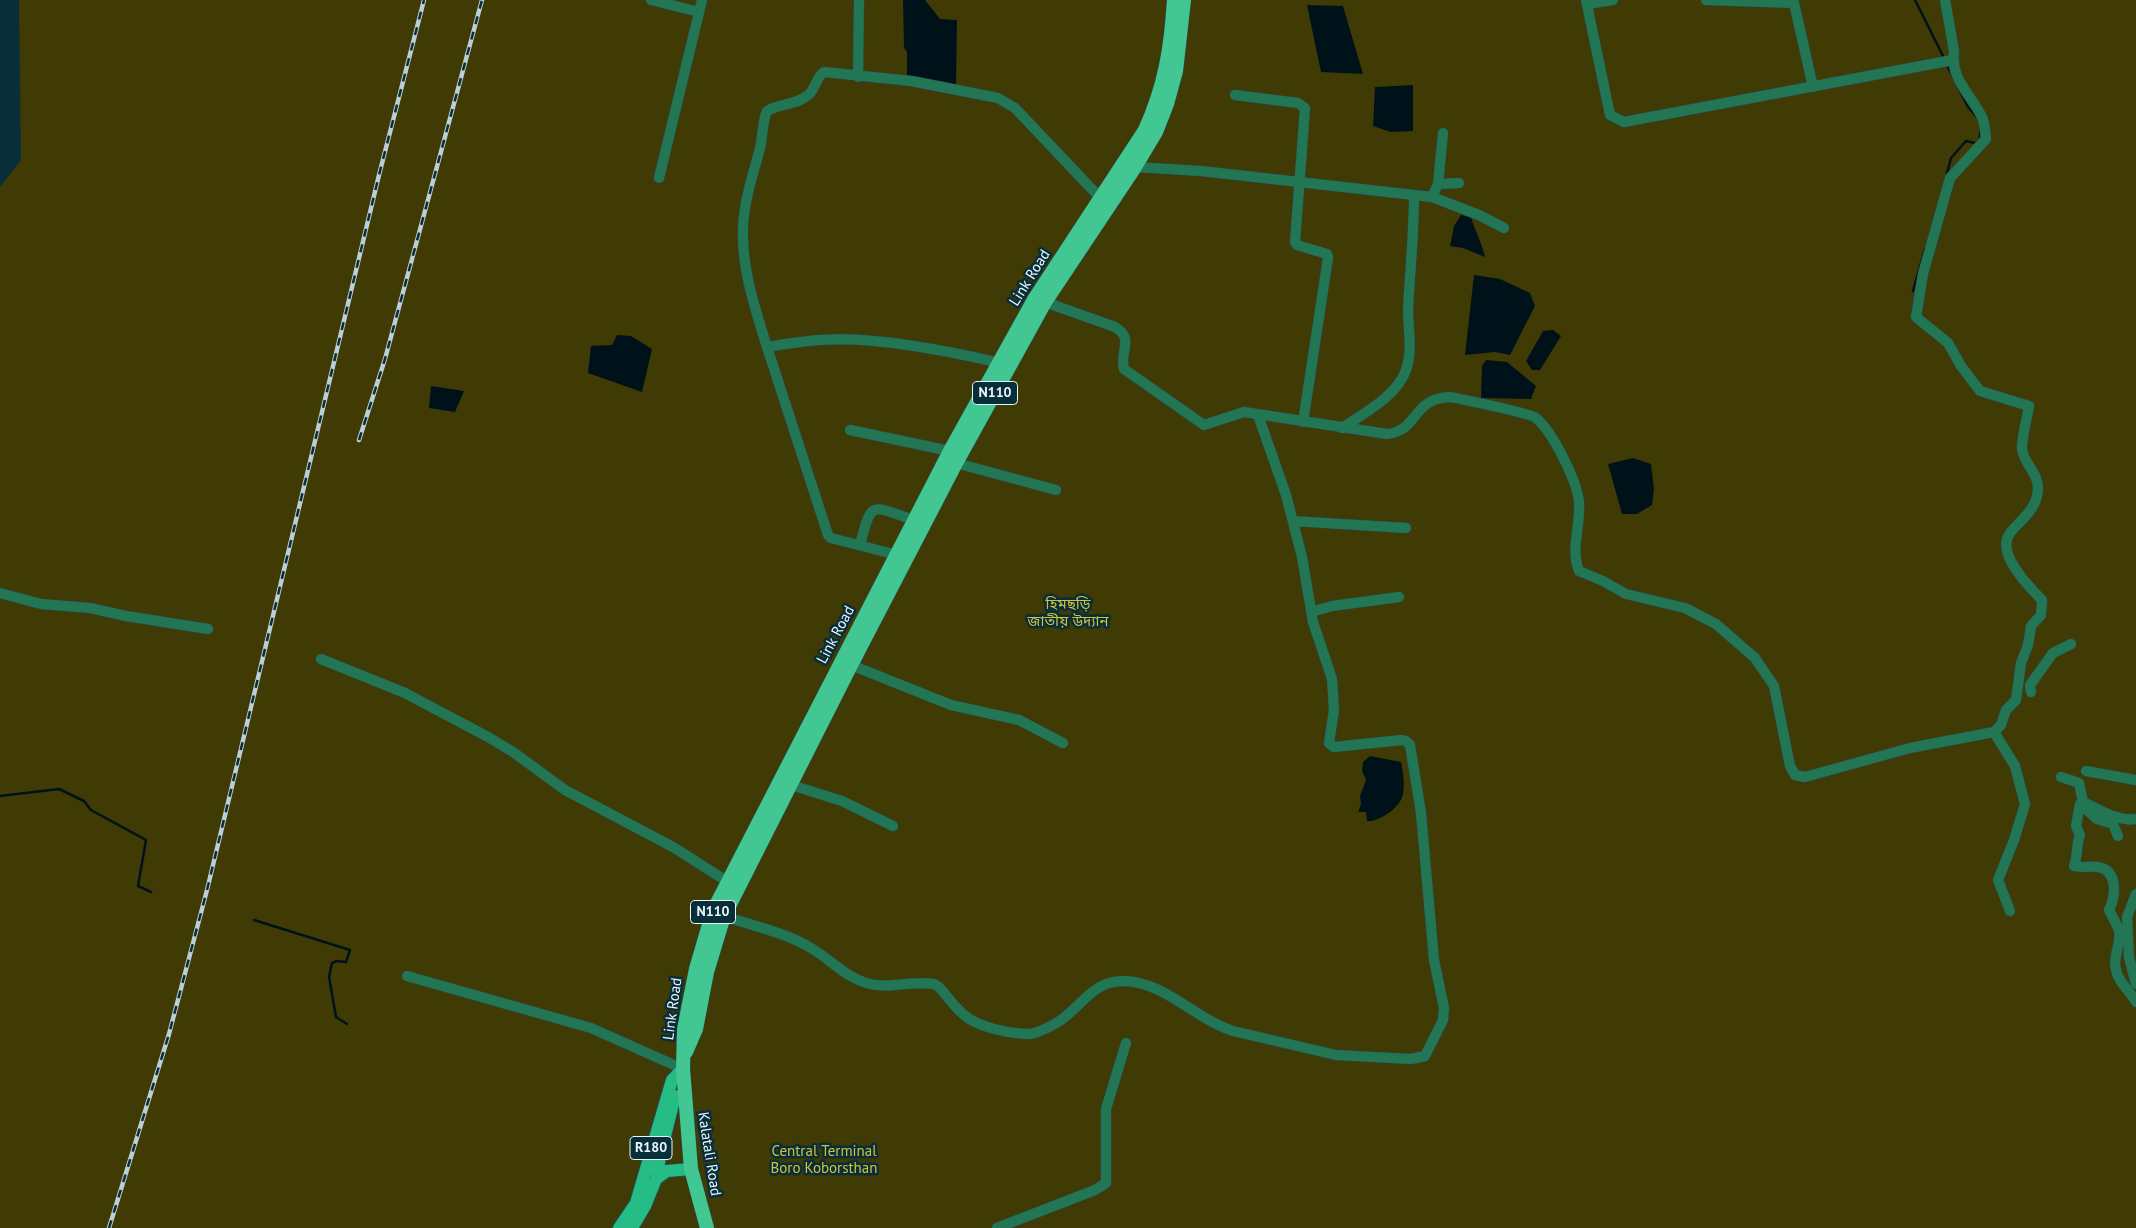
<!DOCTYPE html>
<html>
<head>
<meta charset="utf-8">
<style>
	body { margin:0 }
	canvas { display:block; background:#082e3a }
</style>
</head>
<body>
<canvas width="2136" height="1228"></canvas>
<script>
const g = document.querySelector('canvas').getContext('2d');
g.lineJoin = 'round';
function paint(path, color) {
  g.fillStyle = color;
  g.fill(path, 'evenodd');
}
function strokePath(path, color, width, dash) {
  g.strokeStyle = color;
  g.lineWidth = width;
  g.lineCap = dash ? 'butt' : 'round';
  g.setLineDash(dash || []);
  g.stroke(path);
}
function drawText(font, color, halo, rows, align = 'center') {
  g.font = font + ' "PT Sans","Noto Sans Bengali",sans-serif';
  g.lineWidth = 5;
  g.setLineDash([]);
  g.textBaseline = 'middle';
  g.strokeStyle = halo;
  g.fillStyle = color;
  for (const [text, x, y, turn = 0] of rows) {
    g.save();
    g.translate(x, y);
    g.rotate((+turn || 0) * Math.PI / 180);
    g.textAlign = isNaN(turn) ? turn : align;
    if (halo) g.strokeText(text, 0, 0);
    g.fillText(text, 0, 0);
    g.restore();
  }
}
const green = new Path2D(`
	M19,0H2136V1228H0V187L21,160Z`);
const water = new Path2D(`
	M903,0H925L940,19L957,20L956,86L907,77V52L904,48Z
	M1307,5L1343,6L1363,74L1321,72Z
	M1413,85V131L1391,132L1373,126L1375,87Z
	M1461,215L1471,217C1475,231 1482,243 1485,257L1463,248L1450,246L1454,226Z
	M1474,275L1500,279L1530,293L1535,306L1510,355L1495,352L1465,355Z
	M1553,330L1561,336L1540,370H1532L1526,361L1543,331Z
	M617,335L631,336L652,349L642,392L588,373L591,346L612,345Z
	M1486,360L1507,362L1536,386L1531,399L1481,398L1482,366Z
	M431,386L464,391L455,412L429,408Z
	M1633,458L1651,464L1654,489L1652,505L1637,514H1622L1608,464Z
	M1370,756L1401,762C1403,772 1405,784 1403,794C1401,807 1380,822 1367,821L1366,812H1358L1361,804L1360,796L1366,780L1362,771L1363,762Z`);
const stream = new Path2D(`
	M1915,0L1944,58
	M1946,63L1968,107L1977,117
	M1946,177L1951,158L1966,141L1979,144L1981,127
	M1913,291L1925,249
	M0,796L59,789L84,801L91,810L146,840L138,886L151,892
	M254,920L350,950L346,962L337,961L332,963L329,977L336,1017L347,1024`);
const minor = new Path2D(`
	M651,0L699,12
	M1586,0L1610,115L1624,122L1953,60
	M1706,0L1794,3L1813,87
	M1945,0L1954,51C1950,78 1970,94 1981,115C1985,122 1985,131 1986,139L1950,178L1923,274L1916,317L1948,343L1961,366L1980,391L2029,406C2027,419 2022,435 2022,448C2023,464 2038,471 2038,489C2037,510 2022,518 2010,533C1995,553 2029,587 2042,600L2041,615L2031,626L2028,645L2021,663L2016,700L2006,710L2001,725L1994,732L2015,766L2025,804L2014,840L1998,880L2010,911
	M1587,4L1613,0
	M858,77L859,0
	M1235,95L1298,103L1305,108L1295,242L1297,245L1327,254L1328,258L1303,422
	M1135,167L1201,171L1432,197L1479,215L1504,228
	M659,178L702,0
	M1438,184L1459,183
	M1432,197L1438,184L1443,133
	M1045,302L1115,327C1135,339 1119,351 1124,369L1204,425L1244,412L1387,434C1420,430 1411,398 1451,397C1464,400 1530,413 1536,418C1553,432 1577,481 1579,502C1581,525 1570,548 1579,571L1603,581L1626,594L1685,608L1716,624L1755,658L1774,686L1790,766L1795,775L1805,777L1910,748L1994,732
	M767,347C753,303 737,254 745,208C748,188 755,168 760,148C763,136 762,122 767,111C780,103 797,105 808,95C816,89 816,77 824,72L911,81L998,98L1015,108L1104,202
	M1342,428C1364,413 1397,396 1406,370C1413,350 1408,329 1408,309C1410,271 1414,233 1414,195
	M850,430L950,451
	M956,463L1056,490
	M1293,521L1406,528
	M860,545C872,498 871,506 914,520
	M897,555L831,538L828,535L767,347C785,344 803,341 821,340C874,336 948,351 1000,363
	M0,593L41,604L90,608L126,616L208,629
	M1311,612L1332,606L1399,597
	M321,659L405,693L488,737L513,752L565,790L673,847L728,882
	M851,665L951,705L1019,720L1063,743
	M2031,692L2030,685L2053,653L2071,644
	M2086,771L2136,780
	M2061,777L2079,783L2083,802C2099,809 2118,822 2136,819
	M785,783L842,801L893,826
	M2118,836L2113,824L2097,819L2080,804L2076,826L2080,835C2076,845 2078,856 2074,866C2082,868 2089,866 2098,867C2118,870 2116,896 2109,910C2112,916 2117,924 2119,931C2122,944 2112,954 2116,970C2119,984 2130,990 2136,1002
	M2136,894L2127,917L2129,957L2136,984
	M724,916C752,926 785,932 811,948C830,959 844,976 866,983C889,990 911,980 934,984L939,987C948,997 957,1011 968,1018C983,1028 1011,1034 1030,1034C1038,1033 1054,1025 1061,1020C1083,1004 1094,981 1123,981C1164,981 1195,1019 1233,1031L1336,1055L1411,1059L1425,1056L1443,1020L1444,1008L1434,960L1421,813L1410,745L1406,741L1402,740L1334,747L1329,743L1334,710L1332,679L1313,622L1302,557L1286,495L1258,415
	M407,976L591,1028L683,1069
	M997,1228L1095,1190L1106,1183V1109L1126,1043`);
const primary = new Path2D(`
	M656,1179L667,1171L691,1169
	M619,1228L636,1203L672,1080L683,1069
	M632,1228L645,1206L656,1179L661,1152L675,1096`);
const trunk = new Path2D(`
	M686,1052L696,1029L707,972L724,916L851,665L956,463L1045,302L1135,167L1156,132L1167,104L1176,71L1184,0
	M707,1228L691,1169L683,1069L684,1029L696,969L713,911L950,451L1035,298L1145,130C1165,86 1171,48 1174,0`);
const rail = new Path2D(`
	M359,440L385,359L482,0
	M109,1228L169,1034L207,890L379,175L424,0`);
const shields = [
	[995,393,45],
	[713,912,45],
	[651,1148,42]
];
const shieldNames = [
	["N110",995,393],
	["N110",713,912],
	["R180",651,1148]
];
const streetNames = [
	["Link Road",1030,278,-58],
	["Link Road",836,635,-62],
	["Link Road",673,1009,-82],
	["Kalatali Road",709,1154,81]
];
const parkNames = [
	["হিমছড়ি",1068,605],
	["জাতীয় উদ্যান",1068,622],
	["Central Terminal",824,1152],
	["Boro Koborsthan",824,1169]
];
paint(green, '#403a05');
paint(water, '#001219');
strokePath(stream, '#001219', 2.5);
strokePath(minor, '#284a55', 11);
strokePath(primary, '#284a55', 14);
strokePath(trunk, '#284a55', 15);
strokePath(minor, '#227654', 10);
strokePath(primary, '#25bc85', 12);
strokePath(trunk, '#42c792', 14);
strokePath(rail, '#bdcfd5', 4.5);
strokePath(rail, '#082e3a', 2.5, [8]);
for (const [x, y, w] of shields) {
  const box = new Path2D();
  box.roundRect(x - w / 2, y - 11.5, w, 23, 4);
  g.fillStyle = '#082e3a';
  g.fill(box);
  strokePath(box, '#eaf7fc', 1);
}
drawText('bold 14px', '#eaf7fc', null, shieldNames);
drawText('15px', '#eaf7fc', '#082e3a', streetNames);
drawText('15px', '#d2c23d', '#082e3a', parkNames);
</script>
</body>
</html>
